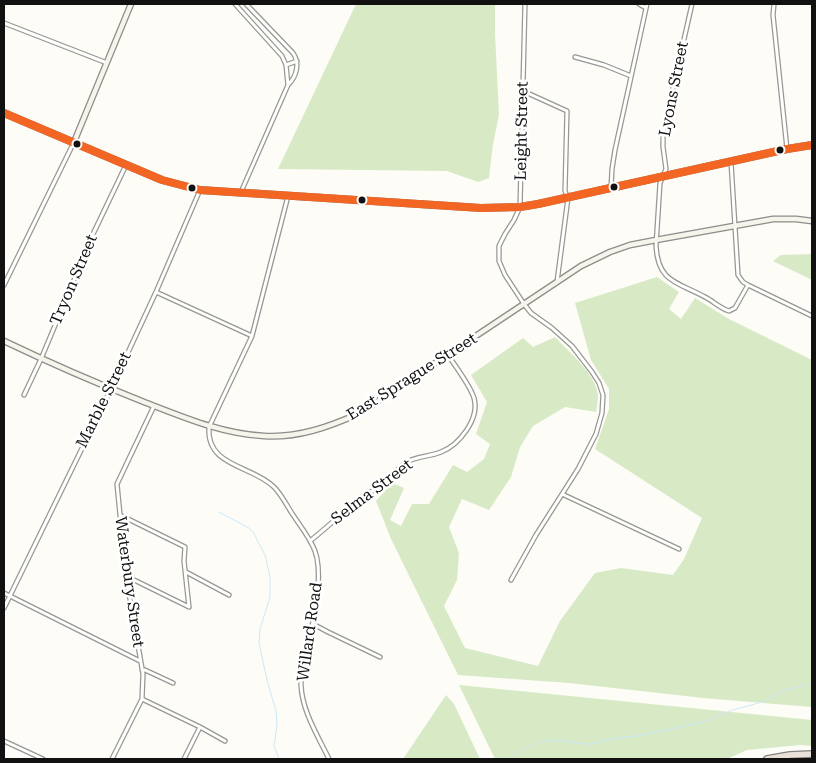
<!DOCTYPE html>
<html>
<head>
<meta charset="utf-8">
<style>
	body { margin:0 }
	#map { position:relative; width:816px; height:763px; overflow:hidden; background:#fdfcf7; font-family:"Roboto Serif",serif }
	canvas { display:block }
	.frame { position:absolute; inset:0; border:5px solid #111; pointer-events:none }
</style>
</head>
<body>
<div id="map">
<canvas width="816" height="763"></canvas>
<div class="frame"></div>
</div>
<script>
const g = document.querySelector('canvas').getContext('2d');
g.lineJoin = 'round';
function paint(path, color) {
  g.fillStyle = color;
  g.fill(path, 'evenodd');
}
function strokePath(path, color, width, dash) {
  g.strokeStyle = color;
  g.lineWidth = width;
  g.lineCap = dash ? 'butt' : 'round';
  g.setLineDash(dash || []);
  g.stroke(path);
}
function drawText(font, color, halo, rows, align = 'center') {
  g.font = font + ' "Roboto Serif",serif';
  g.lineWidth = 5;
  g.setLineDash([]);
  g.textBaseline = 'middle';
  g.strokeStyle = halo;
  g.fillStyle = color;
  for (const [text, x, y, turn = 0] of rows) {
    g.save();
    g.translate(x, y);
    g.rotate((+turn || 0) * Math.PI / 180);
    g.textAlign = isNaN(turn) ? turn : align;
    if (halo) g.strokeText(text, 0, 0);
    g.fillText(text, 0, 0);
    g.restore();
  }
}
const forest = new Path2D(`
	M356,4H495V34L499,115L493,144L489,178L478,182L447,171L278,169Z
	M812,254V280L773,261L781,255Z
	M657,277L679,292L669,309L681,319L695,298L729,319L812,360V707L703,698L569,683L458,675L391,539L376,501L392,483L404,488L390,520L401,526L412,504H429L453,465L467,472L484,459L490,444L476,434L487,402L471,375L523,338L533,347L555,337C568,351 597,375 598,396C598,401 597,407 596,412L565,407L533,426L520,447L511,477L489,510L462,499L449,527L459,553L457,580L444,606L465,648L538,666L560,621L595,573L621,568L673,575L684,559L702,518L595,449L609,409V389L591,360L575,303Z
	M459,685L812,720V746L801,745L747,750L727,759H495Z
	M446,695L454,704L480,759H403Z`);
const stream = new Path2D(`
	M219,512L249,528L253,532L265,555L270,576V597L260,629L259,643L267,680L276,711L277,726L274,746L279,759
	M508,759L524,749L543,741L558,740L583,744H591L617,738L637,736L689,725L706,721L733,710L762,702L783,691L812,683`);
const street = new Path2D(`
	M235,4L282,56L286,65L288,85
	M639,4L646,8
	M692,4L663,132V147L666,169L660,183L656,246C658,283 678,282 705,297C713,301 720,308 729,311L735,308L748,285
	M774,4L773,15L787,149
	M4,23L107,63
	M575,57L604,65L631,76
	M286,65L297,61
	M523,91L567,111L565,191L568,198L557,282
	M731,162L738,275L743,282L748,285L812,316
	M611,188L612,169L615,150L647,4
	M241,192L288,85C297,76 300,63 293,53L246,4
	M288,196L252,336L209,427C206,467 252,465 274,487C282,495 287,506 293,515C301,527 310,538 315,551C322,570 317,606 312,626C307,646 300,664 301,685C302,711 318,736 329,759
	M4,285L74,142
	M156,292L252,336
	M24,395L41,359L94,232L126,165
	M562,494L679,549
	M120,515L185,547L184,561L189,607
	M310,541C325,529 339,516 354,504C363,497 373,491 382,484C389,477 397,470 405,463C415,456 429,457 441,452C459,445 480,419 474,398C470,385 456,367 448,355
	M186,572L229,595
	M126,576L189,607
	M511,580L536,535L578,469L596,434L602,413L603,395L599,383L592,372L572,346L552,328L531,313L524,304L505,275L499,261V246L505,234L514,220L520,207L525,4
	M4,593L140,661
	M4,608L111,389L156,292L200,190
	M313,624L328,632L380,657
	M142,670H145L173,683
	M142,699L200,727L225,741
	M4,741L43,759
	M112,759L142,699L143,674L126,576L117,484L154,406
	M184,759L200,727`);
const secondary = new Path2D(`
	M74,142L131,4
	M4,341C50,363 96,383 144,402C183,417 222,434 264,436C298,438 329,427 360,413L581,266L610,252L630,245L656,240L773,219H796L812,221`);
const primary = new Path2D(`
	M4,113L162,180L200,190L481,208L520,207L538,204L787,149L812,145`);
const highway = new Path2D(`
	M767,759L790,755L812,754`);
const bus1 = new Path2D(`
	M4,113L162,180L200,190L481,208L520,207L538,204L787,149L812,145`);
const markers = [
	[77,144,4.5,"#111"],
	[780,150,4.5,"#111"],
	[614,187,4.5,"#111"],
	[192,188,4.5,"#111"],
	[362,200,4.5,"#111"]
];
const streetNames = [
	["Lyons Street",674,89,-79],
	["Leight Street",522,131,-89],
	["Tryon Street",74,280,-67],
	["East Sprague Street",412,377,-32],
	["Marble Street",104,400,-64],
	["Selma Street",372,492,-37],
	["Waterbury Street",129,582,82],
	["Willard Road",310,632,-82]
];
paint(forest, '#d8eac5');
strokePath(stream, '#cde8f7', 1);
strokePath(street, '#979795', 5.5);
strokePath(secondary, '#8e8d8b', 7);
strokePath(primary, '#858482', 8);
strokePath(highway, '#858482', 8);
strokePath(street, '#fffffe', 3);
strokePath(secondary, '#f6f4eb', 4.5);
strokePath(primary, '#ede9dc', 5);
strokePath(highway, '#eae1d8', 5.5);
strokePath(bus1, '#f26522', 8);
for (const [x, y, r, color] of markers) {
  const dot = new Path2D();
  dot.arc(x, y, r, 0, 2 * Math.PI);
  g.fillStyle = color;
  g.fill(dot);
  strokePath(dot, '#fff', 2);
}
drawText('16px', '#111', '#fff', streetNames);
</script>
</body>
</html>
